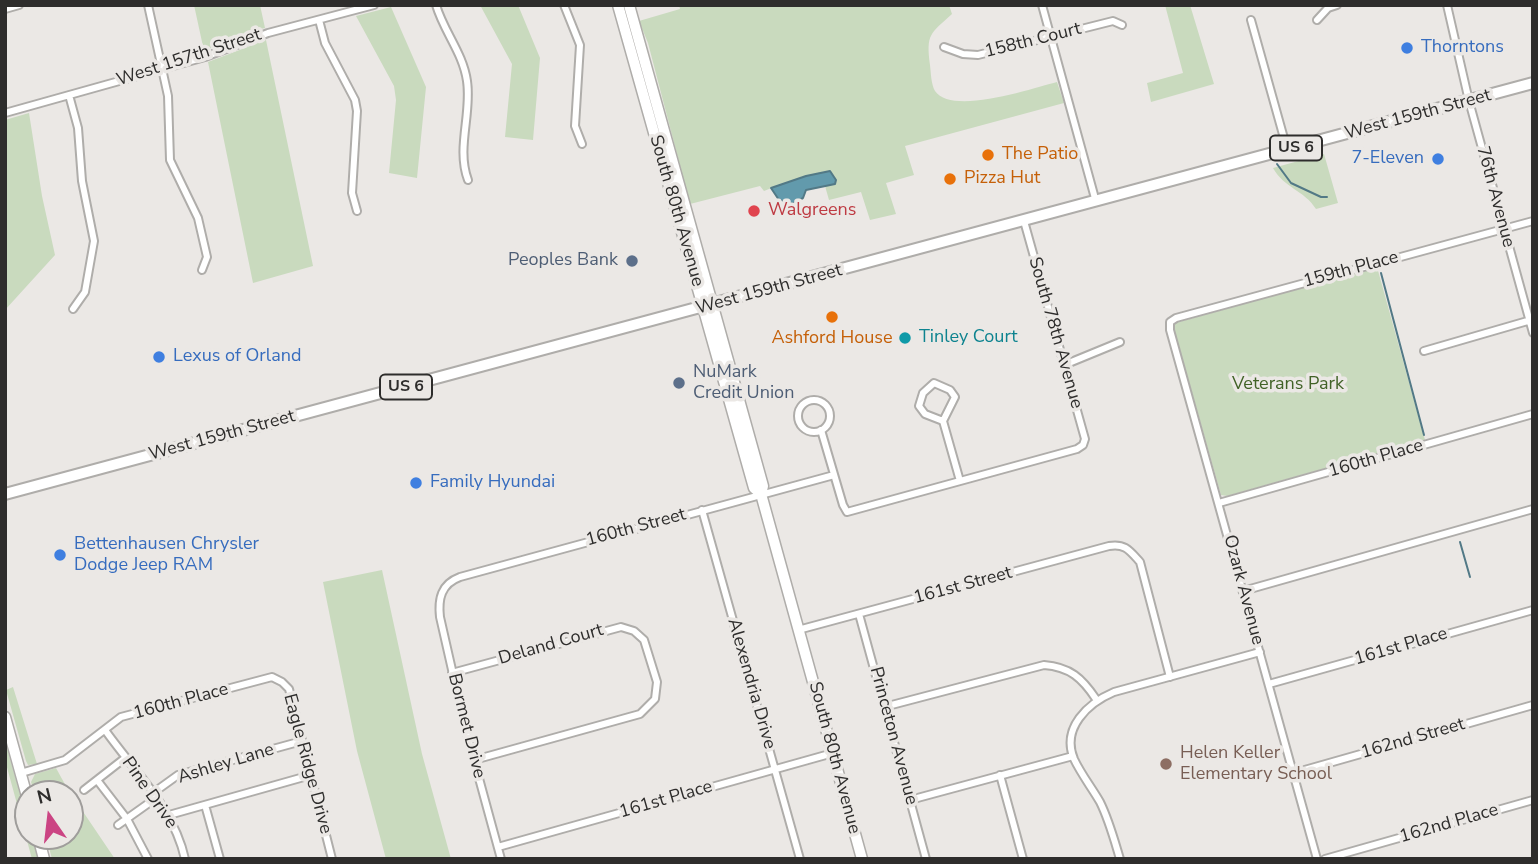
<!DOCTYPE html>
<html>
<head>
<meta charset="utf-8">
<style>
	body { margin:0 }
	#map { position:relative; width:1538px; height:864px; overflow:hidden; background:#ebe8e5; font-family:"Nunito Sans",sans-serif }
	canvas { display:block }
	.frame { position:absolute; inset:0; border:7px solid #2e2d2c; pointer-events:none }
	.north { position:absolute; left:14px; top:780px; width:70px; height:70px; box-sizing:border-box; background:#ebe8e5; border:2px solid #9f9d9b; border-radius:50%; rotate:346deg; font-size:19px; font-weight:700; line-height:28px; text-align:center; color:#2e2d2c }
	.north::after { content:''; display:block; margin:auto; width:24px; height:32px; background:#cb4483; clip-path:polygon(50% 0,100% 100%,50% 72%,0 100%) }
</style>
</head>
<body>
<div id="map">
<canvas width="1538" height="864"></canvas>
<div class="frame"></div>
<div class="north">N</div>
</div>
<script>
const g = document.querySelector('canvas').getContext('2d');
g.lineJoin = 'round';
function paint(path, color) {
  g.fillStyle = color;
  g.fill(path, 'evenodd');
}
function strokePath(path, color, width, dash) {
  g.strokeStyle = color;
  g.lineWidth = width;
  g.lineCap = dash ? 'butt' : 'round';
  g.setLineDash(dash || []);
  g.stroke(path);
}
function drawText(font, color, halo, rows, align = 'center') {
  g.font = font + ' "Nunito Sans",sans-serif';
  g.lineWidth = 7;
  g.setLineDash([]);
  g.textBaseline = 'middle';
  g.strokeStyle = halo;
  g.fillStyle = color;
  for (const [text, x, y, turn = 0] of rows) {
    g.save();
    g.translate(x, y);
    g.rotate((+turn || 0) * Math.PI / 180);
    g.textAlign = isNaN(turn) ? turn : align;
    if (halo) g.strokeText(text, 0, 0);
    g.fillText(text, 0, 0);
    g.restore();
  }
}
const green = new Path2D(`
	M194,5H260L265,28L250,31L204,51Z
	M480,5H518L540,58L533,140L505,137L512,64Z
	M679,5H949L952,14C930,34 926,34 930,65C931,73 931,84 935,91C952,116 1033,88 1057,82L1064,103L905,146L914,175L886,183L896,214L870,220L861,192L829,200L825,186L835,184L779,185L764,191L760,186L690,204L648,43L639,21L680,9Z
	M1165,5H1190L1214,84L1151,102L1147,83L1183,73Z
	M391,7L426,87L417,178L389,173L396,100L394,86L356,16Z
	M266,40L313,266L253,283L208,62Z
	M29,113L42,196L55,255L5,310V120Z
	M1324,154L1338,203L1316,209C1304,190 1284,188 1273,168Z
	M1377,267L1425,440L1227,496L1221,495L1174,329L1175,323Z
	M382,570L422,754L451,859H386L357,751L323,582Z
	M13,687L37,764L28,765L26,761L6,690Z
	M5,741L28,823V836H32L38,859H32L5,760Z
	M56,768L67,788L115,859H52L46,836H70V794H35L31,782L35,774Z`);
const water = new Path2D(`
	M830,171L836,180L835,184L806,190L803,198L792,204L779,200L771,188L806,176Z`);
const stream = new Path2D(`
	M1277,164L1291,183L1321,197H1327
	M1381,273L1424,435
	M1460,542L1470,577`);
const street = new Path2D(`
	M148,5L168,96L170,160L198,218L207,257L202,270
	M436,5C444,32 463,53 467,81C472,114 456,148 468,180
	M564,5L580,45L575,126L582,144
	M1042,5L1096,202
	M1447,5L1469,101L1533,333
	M5,9L19,5
	M319,20L325,43L355,100L357,111L352,193L357,211
	M1251,20L1287,149
	M1317,20L1328,8L1337,5
	M944,47L963,54L978,55L1113,21L1122,25
	M69,95L78,128L82,181L94,241L85,292L73,309
	M5,113L205,57L268,33L374,5
	M1424,351L1531,320
	M1064,365L1120,342
	M798 416a16 16 0 1 1 32 0a16 16 0 1 1-32 0Z
	M943,421L925,414L919,406L923,393L934,383L950,390L955,397L943,421L960,481
	M821,430L843,505L847,512L1077,449L1083,445L1085,439L1024,221
	M1219,503L1533,414
	M702,510L800,859
	M1243,591L1533,509
	M859,614L926,859
	M798,630L1109,546C1125,543 1130,551 1140,562L1170,677
	M452,673L621,627L634,631L644,640L657,682L655,699L640,714L474,760
	M1269,684L1533,610
	M884,707L1044,665C1070,667 1082,678 1096,699
	M105,730C134,771 174,808 185,859
	M21,773L65,760L121,717L272,677L282,682L289,689L332,859
	M1294,773L1533,705
	M1000,775L1023,859
	M97,780L127,819L148,859
	M84,790L125,758
	M153,793L178,775L302,741
	M910,800L1073,756
	M205,805L220,859
	M169,815L311,775
	M118,825L156,798
	M498,847L833,753
	M501,859L465,727L440,617C438,599 441,584 460,577L834,475
	M1120,859C1114,839 1109,820 1100,802C1092,788 1081,774 1074,759C1061,728 1088,703 1114,692L1260,652
	M1317,859L1170,330V322L1176,318L1533,221
	M1325,859L1533,800`);
const secondary = new Path2D(`
	M618,5L754,488L761,494
	M629,5L763,486L761,494L862,859
	M5,717L28,800
	M38,836L44,859`);
const primary = new Path2D(`
	M5,494L1533,83`);
const markers = [
	[1407,48,7,"#3f7fe0"],
	[988,155,7,"#e8710a"],
	[1438,159,7,"#3f7fe0"],
	[950,179,7,"#e8710a"],
	[754,211,7,"#e0444e"],
	[632,261,7,"#5c6f8a"],
	[832,317,7,"#e8710a"],
	[905,338,7,"#0f9aa8"],
	[159,357,7,"#3f7fe0"],
	[679,383,7,"#5c6f8a"],
	[416,483,7,"#3f7fe0"],
	[60,555,7,"#3f7fe0"],
	[1166,764,7,"#8d6e63"]
];
const shields = [
	[1296,148,52],
	[406,387,52]
];
const shieldNames = [
	["US 6",1296,148],
	["US 6",406,387]
];
const streetNames = [
	["158th Court",1033,41,-14],
	["West 157th Street",189,58,-18],
	["West 159th Street",1418,115,-15],
	["76th Avenue",1495,197,75],
	["South 80th Avenue",676,211,74],
	["159th Place",1351,270,-15],
	["West 159th Street",769,290,-15],
	["South 78th Avenue",1055,333,74],
	["West 159th Street",222,436,-15],
	["160th Place",1376,459,-16],
	["160th Street",636,528,-15],
	["161st Street",963,586,-15],
	["Ozark Avenue",1243,590,75],
	["Deland Court",551,645,-16],
	["161st Place",1401,647,-16],
	["Alexendria Drive",751,684,74],
	["160th Place",181,702,-15],
	["Bormet Drive",466,726,76],
	["Princeton Avenue",893,736,75],
	["162nd Street",1413,739,-16],
	["South 80th Avenue",834,758,75],
	["Ashley Lane",226,764,-17],
	["Eagle Ridge Drive",307,764,75],
	["Pine Drive",149,793,55],
	["161st Place",666,800,-16],
	["162nd Place",1449,824,-16]
];
const shopNames = [
	["Thorntons",1421,48],
	["7-Eleven",1424,159,"right"],
	["Lexus of Orland",173,357],
	["Family Hyundai",430,483],
	["Bettenhausen Chrysler",74,545],
	["Dodge Jeep RAM",74,566]
];
const foodNames = [
	["The Patio",1002,155],
	["Pizza Hut",964,179],
	["Ashford House",832,339,"center"]
];
const healthNames = [
	["Walgreens",768,211]
];
const serviceNames = [
	["Peoples Bank",618,261],
	["NuMark",693,373,"left"],
	["Credit Union",693,394,"left"]
];
const cultureNames = [
	["Tinley Court",919,338]
];
const parkNames = [
	["Veterans Park",1288,385]
];
const educationNames = [
	["Helen Keller",1180,754],
	["Elementary School",1180,775]
];
paint(green, '#c9dabe');
paint(water, '#629aac');
strokePath(water, '#527986', 2);
strokePath(stream, '#527986', 2);
strokePath(street, '#afadaa', 10);
strokePath(secondary, '#afadaa', 13);
strokePath(primary, '#afadaa', 14);
strokePath(street, '#fff', 6);
strokePath(secondary, '#fff', 10);
strokePath(primary, '#fff', 10);
for (const [x, y, r, color] of markers) {
  const dot = new Path2D();
  dot.arc(x, y, r, 0, 2 * Math.PI);
  g.fillStyle = color;
  g.fill(dot);
  strokePath(dot, '#ebe8e5', 2.5);
}
for (const [x, y, w] of shields) {
  const box = new Path2D();
  box.roundRect(x - w / 2, y - 12.5, w, 25, 5);
  g.fillStyle = '#ebe8e5';
  g.fill(box);
  strokePath(box, '#2e2d2c', 2);
}
drawText('bold 16px', '#2e2d2c', null, shieldNames);
drawText('18px', '#2e2d2c', '#ebe8e5', streetNames);
drawText('18px', '#366cbe', '#ebe8e5', shopNames, 'left');
drawText('18px', '#c56008', '#ebe8e5', foodNames, 'left');
drawText('18px', '#be3a42', '#ebe8e5', healthNames, 'left');
drawText('18px', '#4e5e75', '#ebe8e5', serviceNames, 'right');
drawText('18px', '#0d838f', '#ebe8e5', cultureNames, 'left');
drawText('18px', '#416227', '#ebe8e5', parkNames);
drawText('18px', '#785e54', '#ebe8e5', educationNames, 'left');
</script>
</body>
</html>
